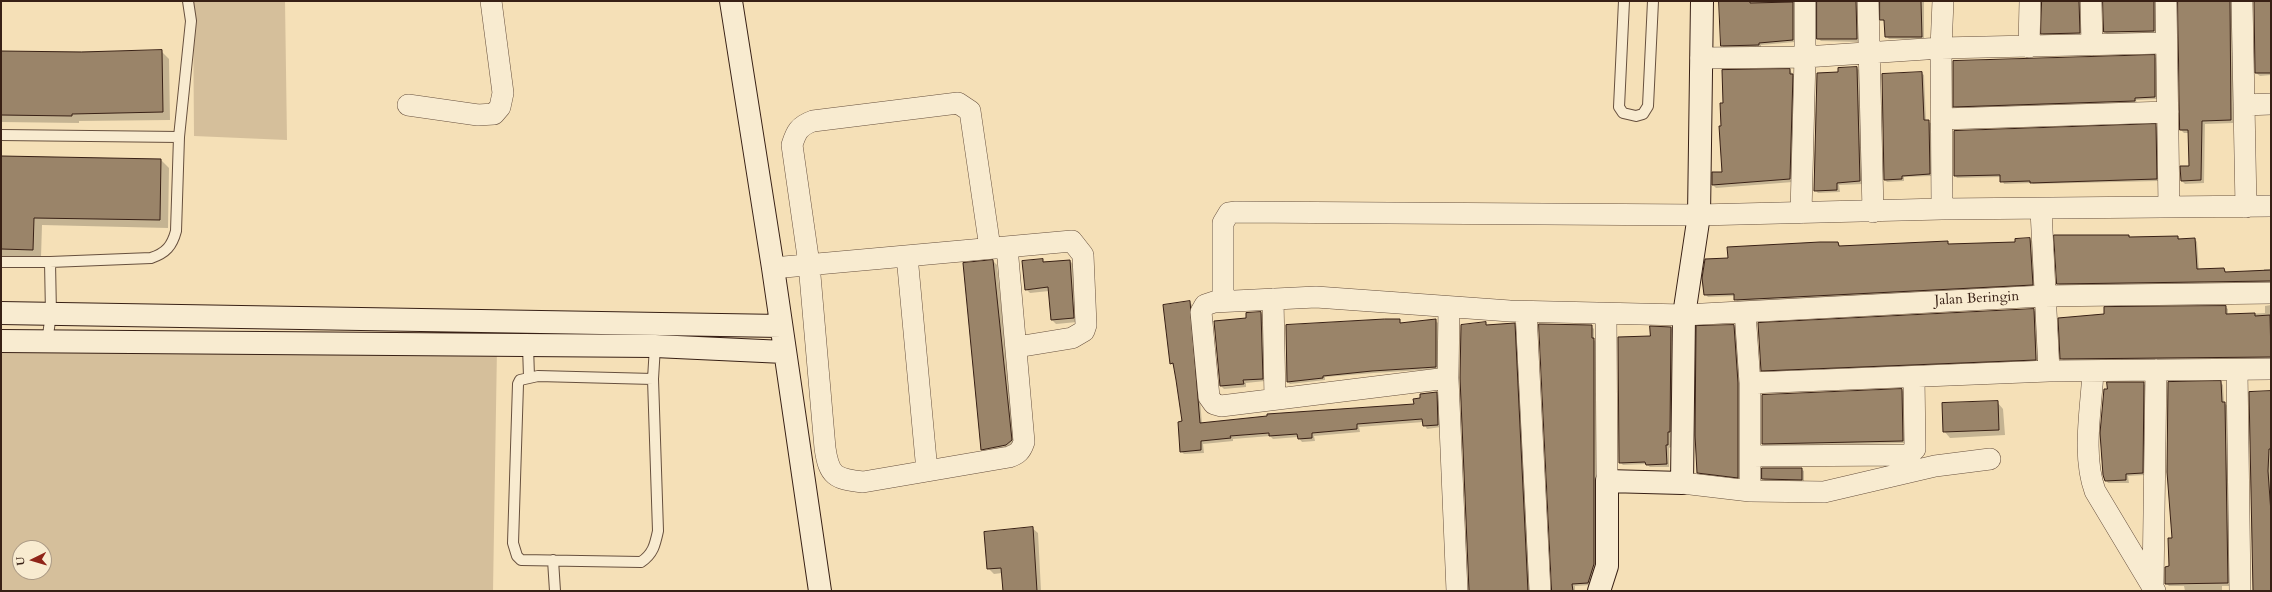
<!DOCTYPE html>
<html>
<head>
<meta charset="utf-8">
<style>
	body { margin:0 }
	#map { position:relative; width:2272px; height:592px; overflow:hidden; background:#f5e0b7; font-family:Cardo,serif }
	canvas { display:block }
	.frame { position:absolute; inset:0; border:2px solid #382015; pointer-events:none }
	.north { position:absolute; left:12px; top:540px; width:40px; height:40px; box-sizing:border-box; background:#f8ebd0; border:1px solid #ab9a85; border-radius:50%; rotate:265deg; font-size:11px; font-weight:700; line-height:16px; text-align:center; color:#382015 }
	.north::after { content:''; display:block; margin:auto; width:14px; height:18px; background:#8f2418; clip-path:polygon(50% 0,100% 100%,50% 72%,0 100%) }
</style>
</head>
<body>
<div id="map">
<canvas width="2272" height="592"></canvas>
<div class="frame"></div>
<div class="north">U</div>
</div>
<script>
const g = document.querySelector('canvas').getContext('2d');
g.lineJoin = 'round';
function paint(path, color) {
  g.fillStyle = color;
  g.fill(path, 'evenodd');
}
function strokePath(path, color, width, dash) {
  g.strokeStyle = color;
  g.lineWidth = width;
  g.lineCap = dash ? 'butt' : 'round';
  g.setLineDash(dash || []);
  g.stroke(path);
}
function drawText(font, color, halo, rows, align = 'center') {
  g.font = font + ' Cardo,serif';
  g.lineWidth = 3;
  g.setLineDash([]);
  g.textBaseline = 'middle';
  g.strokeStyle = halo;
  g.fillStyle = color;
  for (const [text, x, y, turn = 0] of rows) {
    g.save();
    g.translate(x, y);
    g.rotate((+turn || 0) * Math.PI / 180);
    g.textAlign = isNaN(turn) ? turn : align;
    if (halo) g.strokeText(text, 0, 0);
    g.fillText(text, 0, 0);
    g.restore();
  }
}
const green = new Path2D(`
	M193,1H285L287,140L194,136Z
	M6,333L497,348L493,591H1V356ZM20,548H44V572H20Z`);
const shadow = new Path2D(`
	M1720,1H1796L1795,42L1761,45V48H1724L1722,45Z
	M1818,1H1859V42L1821,41L1818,38Z
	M1880,1H1924V39H1889L1886,36L1885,22L1881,19Z
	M2043,1H2084L2082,36L2045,37L2042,33Z
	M2103,1H2158L2157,34L2108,35L2105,32Z
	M2179,1H2235L2233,5V123L2205,124L2204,183L2185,184L2182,181L2190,167L2189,133H2184L2181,130Z
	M2255,1H2271V75L2260,76L2256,73Z
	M161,51L169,59L170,120L79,121V123L1,122V52Z
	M2154,56L2156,58L2157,99L2136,100L2137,103L1956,108L1954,106Z
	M1857,68L1860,71L1863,184L1839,185L1840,192L1818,193L1815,190L1839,73Z
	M1790,70L1795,78L1793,182L1716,188L1713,185V173H1723L1722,127Z
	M1921,73L1924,75L1926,121L1931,123L1932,176L1904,177V181L1887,182L1885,180Z
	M2155,125L2158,128V181L2033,184L2032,183L2004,184L2001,177L1957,178L1955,175Z
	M1,157L161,160L169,168L168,228L42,225L41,257L1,256Z
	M2129,236L2131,238L2178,237L2181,240L2195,239L2197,242L2199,270L2224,269L2227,273L2264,272V269H2271V283L2060,286L2058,283Z
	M2030,239L2032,241L2035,287L1737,302L1735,296L1708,297L1705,294L1729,259L1838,243L1841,247L1947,242L1950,245L2016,243Z
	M993,261L997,265L1016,445L986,453L981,449Z
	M1070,261L1074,265L1077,322L1056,324L1052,320L1049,291L1030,293L1026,289L1023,262Z
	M1189,302L1192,305L1202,424L1415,405L1421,399L1436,393L1439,396L1441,427L1427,429L1423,422L1359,427L1360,432L1314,436L1315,441L1302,442L1298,437L1273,439L1270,436L1233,439V441L1203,444L1204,453L1184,454L1181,451L1184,422L1174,366L1171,363Z
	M2271,305V359L2064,361L2061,358L2225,307L2228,309V315L2265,313V306Z
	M2033,310L2036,312L2039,362L1765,373L1762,370Z
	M1261,313L1264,316L1265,381L1246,383V387L1224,389L1221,386L1247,319Z
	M1399,320L1401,324L1436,321L1438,323V369L1374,373L1325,377V380L1290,384L1288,382Z
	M1514,324L1517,327L1531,591H1470L1462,326Z
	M1591,326L1594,329V340L1596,342L1597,567L1591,585L1575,586V591H1553Z
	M1734,326L1736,329L1740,387V480L1701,475L1698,472Z
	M1671,328L1674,331L1673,434L1671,435V447L1669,448V467H1650L1646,464L1623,465L1620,462Z
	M2220,382L2223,385L2224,403L2228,406L2230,586H2222V591H2185L2184,586H2169L2166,583L2170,567L2173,539Z
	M2143,383L2146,386L2145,475L2128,476L2129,483H2108L2106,480Z
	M1902,390L1904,392L1905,443L1765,446L1763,444Z
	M2271,392V591H2253Z
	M1997,402L2003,409L2005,435L1950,438L1944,431Z
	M1801,469L1804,471V482H1766L1763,479Z
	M1032,528L1038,533L1041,591H1004L1002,573L994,574L988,568Z`);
const building = new Path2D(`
	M1719,1H1750V3L1793,2V40L1759,43V45L1721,46Z
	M1817,1H1856L1857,39H1817Z
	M1880,1H1921L1922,37H1885L1884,20H1880Z
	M2042,1H2079L2080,33L2041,34Z
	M2103,1H2154V31L2104,32Z
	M2178,1H2230L2231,120L2202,121L2201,180L2181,181L2180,166H2189L2188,130H2180Z
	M2271,1V73H2255L2254,2Z
	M162,50L163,112L72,114V116L1,115V51L81,52Z
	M2155,55V97L2135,98V101L1953,107V61Z
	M1857,67L1860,181L1837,183V190L1814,191L1817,73L1838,72V68Z
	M1790,69V74H1793L1790,179L1712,185V172H1722L1719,126H1721L1720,103H1723L1722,70Z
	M1922,72L1924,120H1929L1930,174L1902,176V179L1884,180L1882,74Z
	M2156,124L2157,179L2030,183V181L2000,182V175L1954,176V131Z
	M1,156L161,159L160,220L34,218L33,250L1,249Z
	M2054,235H2129V237L2178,236V239L2195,238L2197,269L2224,268L2225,272L2271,270V281L2057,284Z
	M2030,238L2033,285L1734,300V294L1704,295L1702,278L1705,259L1728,258L1727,247L1820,242H1838L1839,246L1948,241V244L2015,242V239Z
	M1043,259V262L1070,260L1074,318L1051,320L1048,287L1025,290L1022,261Z
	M993,260L1012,440L1006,445L981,450L963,263Z
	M1190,301L1200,423L1267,416V414L1414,404L1413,399L1420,398V394L1437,392L1438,425L1423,426L1422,419L1357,424V429L1312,433V438L1298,439L1297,434L1269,436V433L1230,436L1231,438L1201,441V450L1180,452L1178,422L1182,421L1176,380L1173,363L1170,364L1163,305Z
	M2226,306V314L2255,313V316L2270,315L2271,357L2060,359L2058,318L2104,314V307Z
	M2034,309L2036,360L1761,371L1758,323Z
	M1261,312L1263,379L1243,380L1244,384L1220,386L1214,321L1246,318V313Z
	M1385,319H1400V323L1436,319V367L1372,371L1323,376V378L1287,382L1286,325Z
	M1486,322V325L1515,323L1528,591H1469L1460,378L1461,325Z
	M1539,324L1592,325V338H1594V564L1588,583L1572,584L1573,591H1552Z
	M1734,325L1738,383V478L1697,473L1695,435L1696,326Z
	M1650,326L1671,327L1670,432H1668V445H1666L1667,464L1646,465L1645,462L1619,463L1618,337L1650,336Z
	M2221,381L2222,402H2225L2228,583L2165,584V567L2169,566L2168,538H2172L2167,472L2168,382Z
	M2107,382H2144L2143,473L2126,474V480L2105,481L2103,475L2100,433L2104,389H2107Z
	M1902,389L1903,441L1762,444V395Z
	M2271,391V449H2269L2268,471L2271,513V591H2253L2249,392Z
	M1998,401L1999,430L1943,432L1942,403Z
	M1762,468H1802V480L1762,479Z
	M1033,527L1037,591H1003L1001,568L987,569L984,532Z`);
const lane = new Path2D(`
	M1624,1L1619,107L1623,113L1636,116L1643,114L1648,106L1653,1
	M1,135L179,137
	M1,262H50
	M47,342L51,314L50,262L151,258C166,253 172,246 176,231L179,137L191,21L188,1
	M528,346L529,377
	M653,379L538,376L520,380L518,384L513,543L517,556L521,560L641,562C653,554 655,545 658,531L653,379L655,346
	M553,560L555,591`);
const street = new Path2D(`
	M1868,1L1873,212
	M2091,1L2092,45
	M2166,1L2169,207
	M2242,1L2246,207
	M2029,47L2030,1
	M1701,58L1805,57L1941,48L2166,43
	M408,105L478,115L494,114L500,107L503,93L491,1
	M2244,105L2271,104
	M1942,119L2168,112
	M1942,209L1941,48L1943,1
	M2041,210L2049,371
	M1801,213L1805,57V1
	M990,248L970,111L958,103L813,121C799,126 796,132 792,145L809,264L825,448C829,476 835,479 863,482L1009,457C1018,454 1021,451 1024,442L1007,247
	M907,256L927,471
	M773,268L1072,241L1083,255L1086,325L1084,331L1072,338L1017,347
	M1273,299L1275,399
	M1223,301V223L1229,213L1236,212L1699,215L1942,209L2271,206
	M1449,307L1448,378L1457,591
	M1526,312L1540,591
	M1745,312L1750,383V491
	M1606,314L1607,481
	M2237,370L2240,591
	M2093,372C2091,410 2082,455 2095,491L2155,591
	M1448,378L1221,406L1214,404L1209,397L1201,312L1205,305L1214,302L1316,297L1510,311L1684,315L2044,296L2271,293
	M1750,383L2049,371L2271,369
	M1750,456L1908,455L1915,449L1914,377
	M1682,483L1750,491L1824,492L1935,466L1990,459
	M2153,586L2156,370`);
const secondary = new Path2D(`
	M731,1L773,268L820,591
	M1,313L781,326
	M1,341L655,346L784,352
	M1599,591L1607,566V481L1682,483L1684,315L1699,215L1702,1`);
const streetNames = [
	["Jalan Beringin",1977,299,-3]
];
paint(green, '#d5bf9b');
paint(shadow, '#0003');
paint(building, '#9a8469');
strokePath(building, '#382015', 1);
strokePath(lane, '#67503e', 12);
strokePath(street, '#67503e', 22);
strokePath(secondary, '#382015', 24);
strokePath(lane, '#f8ebd0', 10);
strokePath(street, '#f8ebd0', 21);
strokePath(secondary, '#f8ebd0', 22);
drawText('14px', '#382015', '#f8ebd0', streetNames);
</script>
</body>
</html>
